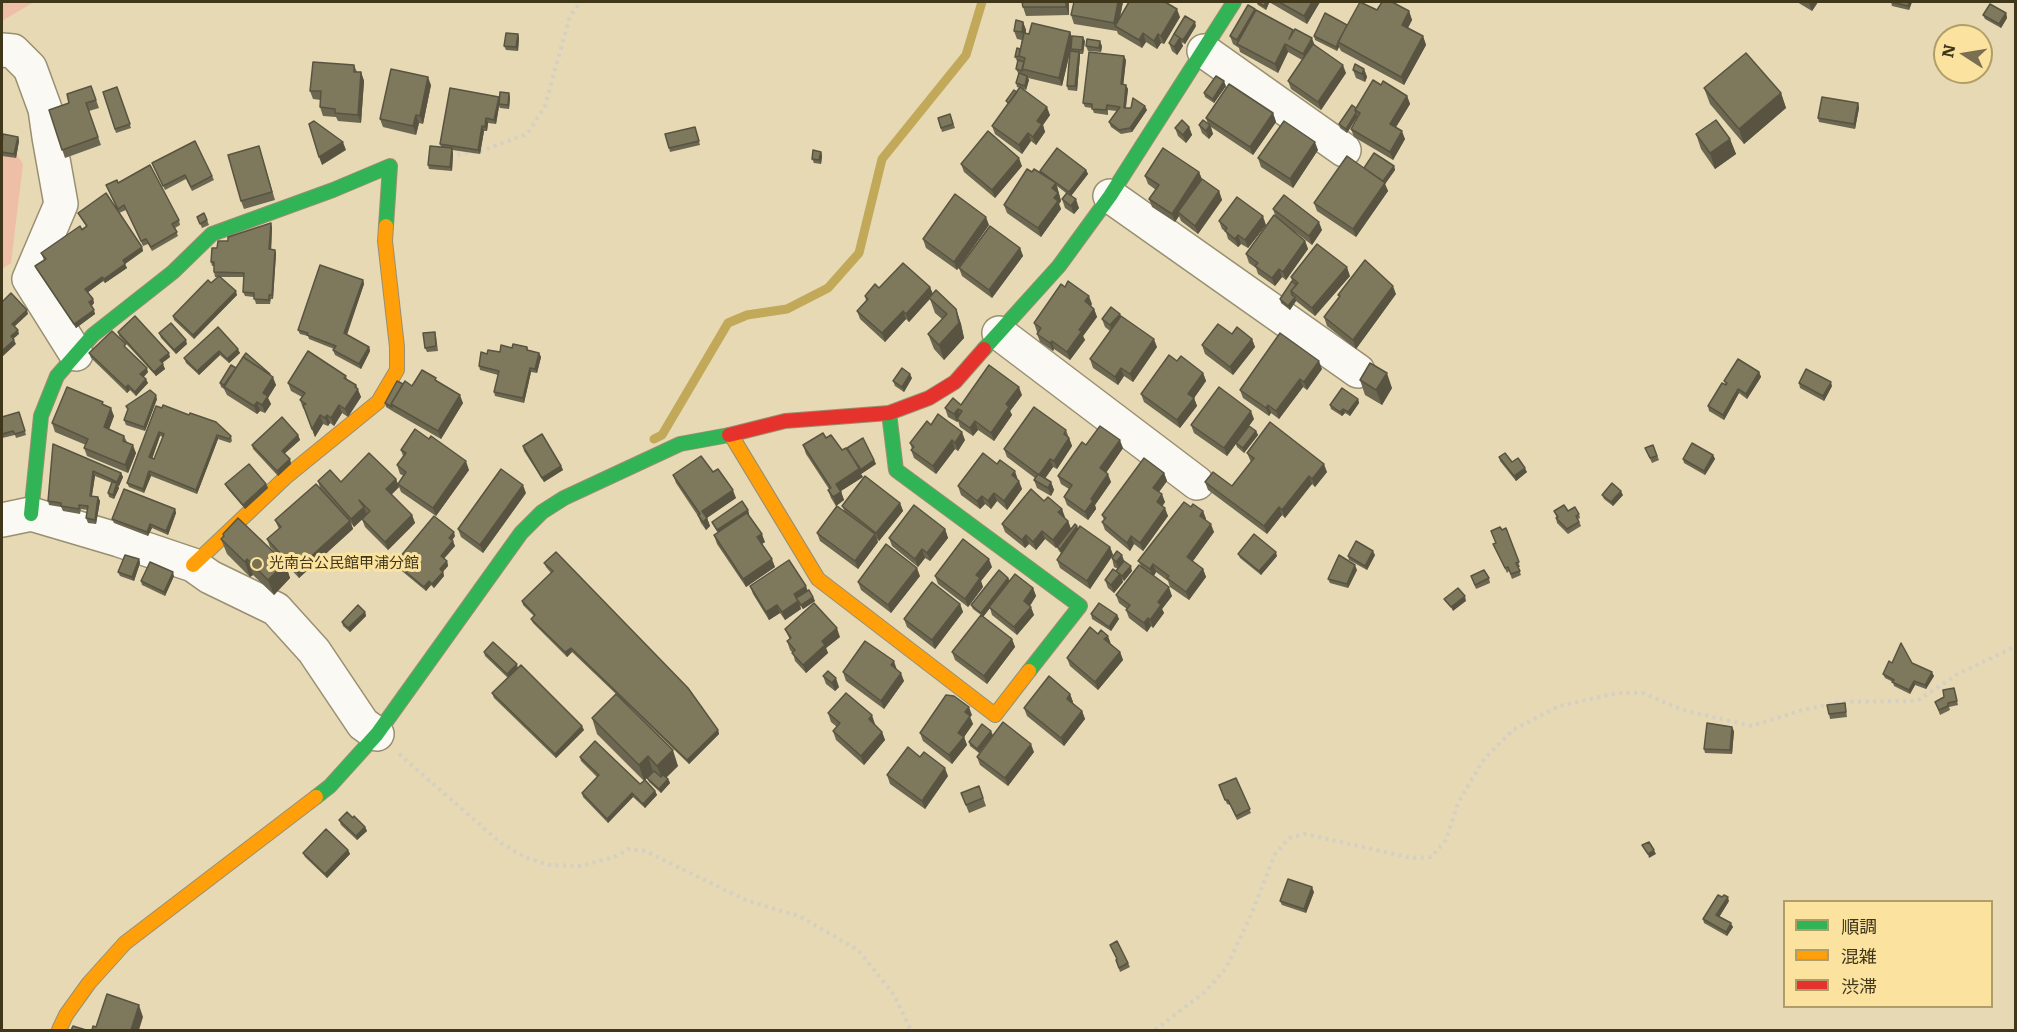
<!DOCTYPE html>
<html>
<head>
<meta charset="utf-8">
<style>
	body { margin:0 }
	#map { position:relative; width:2017px; height:1032px; overflow:hidden; background:#e6d9b4; font-family:Literata,"Noto Sans JP",serif }
	canvas { display:block }
	.frame { position:absolute; inset:0; border:3px solid #40371b; pointer-events:none }
	.legend { position:absolute; left:1783px; top:900px; width:210px; height:108px; box-sizing:border-box; background:#fbe39f; border:2px solid #b09e6a; margin:0; padding:8px 10px; list-style:none; font-size:18px; color:#40371b }
	.legend li { display:flex; align-items:center; gap:12px; height:30px }
	.legend b { width:30px; border:2px solid #b09e6a }
	.north { position:absolute; left:1933px; top:24px; width:60px; height:60px; box-sizing:border-box; background:#fbe39f; border:2px solid #b09e6a; border-radius:50%; rotate:282deg; font-size:16px; font-weight:700; line-height:24px; text-align:center; color:#40371b }
	.north::after { content:''; display:block; margin:auto; width:21px; height:27px; background:#7a7051; clip-path:polygon(50% 0,100% 100%,50% 72%,0 100%) }
</style>
</head>
<body>
<div id="map">
<canvas width="2017" height="1032"></canvas>
<div class="frame"></div>
<ul class="legend">
<li><b style="height:8px;background:#30b455"></b>順調</li>
<li><b style="height:8px;background:#ff9f0a"></b>混雑</li>
<li><b style="height:8px;background:#e5322d"></b>渋滞</li>
</ul>
<div class="north">N</div>
</div>
<script>
const g = document.querySelector('canvas').getContext('2d');
g.lineJoin = 'round';
function paint(path, color) {
  g.fillStyle = color;
  g.fill(path, 'evenodd');
}
function strokePath(path, color, width, dash) {
  g.strokeStyle = color;
  g.lineWidth = width;
  g.lineCap = dash ? 'butt' : 'round';
  g.setLineDash(dash || []);
  g.stroke(path);
}
function drawText(font, color, halo, rows, align = 'center') {
  g.font = font + ' Literata,"Noto Sans JP",serif';
  g.lineWidth = 6;
  g.setLineDash([]);
  g.textBaseline = 'middle';
  g.strokeStyle = halo;
  g.fillStyle = color;
  for (const [text, x, y, turn = 0] of rows) {
    g.save();
    g.translate(x, y);
    g.rotate((+turn || 0) * Math.PI / 180);
    g.textAlign = isNaN(turn) ? turn : align;
    if (halo) g.strokeText(text, 0, 0);
    g.fillText(text, 0, 0);
    g.restore();
  }
}
const green = new Path2D(`
	M2,2H34L2,21Z
	M2,132L23,164L11,263L2,269Z`);
const stream = new Path2D(`
	M654,439L662,435L728,323L747,315L787,309L828,288L859,253L882,159L966,55L982,2`);
const path = new Path2D(`
	M450,156L481,151L527,134L545,106L570,16L581,2
	M399,754L502,844L527,858L549,865L581,866L614,857L629,849L645,851L748,901L799,916L858,950L894,995L911,1030
	M1155,1030L1206,991L1226,968L1251,915L1275,854L1289,838L1305,834L1412,858L1431,857L1446,840L1458,803L1484,759L1513,730L1559,706L1617,693H1643L1683,710L1752,726L1799,711L1839,702L1917,701L1958,674L2016,646`);
const street = new Path2D(`
	M2,50L13,51L30,68L45,109L49,137L61,204L29,279L76,354
	M1204,51L1344,150
	M1110,196L1358,371
	M999,333L1197,483
	M2,520L31,514L119,540L193,565L210,577L276,609L314,651L363,724L377,734`);
const fast = new Path2D(`
	M984,349L1059,266L1110,196L1234,2
	M889,413L896,470L1080,606L1029,671
	M31,514L41,416L57,376L93,335L173,272L212,234L333,190L390,166L386,226
	M316,797L330,786L377,734L521,533L542,512L564,498L680,444L729,435`);
const slow = new Path2D(`
	M731,435L818,579L995,715L1029,671
	M193,565L287,476L378,402L397,370V347L385,241L386,226
	M59,1030L66,1015L89,983L125,943L316,797`);
const jam = new Path2D(`
	M729,435L785,421L889,413L929,398L955,382L984,349`);
const wall = new Path2D(`
	M1022,2H1069V15L1026,16L1023,7Z
	M1074,2H1123L1120,17H1180L1164,44L1161,43L1157,49L1146,42L1142,48L1118,34L1117,31L1074,24L1071,15Z
	M1256,2H1320L1307,24L1269,2V3L1266,10L1258,5Z
	M1797,2H1818L1812,11Z
	M1891,2H1912L1909,10L1892,6Z
	M1255,9V11L1294,32L1315,45L1346,73L1321,110L1291,89L1288,81L1302,60L1288,52L1278,73L1240,52L1239,48L1233,44L1230,36Z
	M1377,10L1409,11L1412,20L1408,28L1423,36L1426,45L1404,85L1341,51L1339,47L1337,51L1315,40L1314,36L1347,25Z
	M2006,13L2007,18L2001,28L1985,19L1983,15Z
	M1023,22L1026,30V33L1029,34L1070,32L1072,37L1085,41L1083,54H1080V56L1077,91L1068,90L1067,86L1070,51L1062,86L1028,78L1029,80L1026,90L1023,89L1050,115L1043,125L1045,132L1036,145L1031,141L1022,154L995,134L992,126L1008,105L1006,101L1017,92L1020,88L1017,87L1016,83L1019,74L1018,73L1016,69L1018,61H1017L1015,57L1020,49L1022,40L1017,39L1014,31Z
	M1196,26L1185,44L1181,42L1183,46L1177,55L1172,51L1169,43Z
	M518,34L519,38L518,51L506,50L504,46Z
	M1086,46H1102L1101,52L1088,51Z
	M1126,60L1123,84L1128,89L1126,108L1147,110L1132,132L1121,134L1111,127L1109,122L1117,111L1108,110V115L1094,113L1092,108L1085,107L1083,103Z
	M354,65L357,72H361L364,81L361,123L338,121L336,117L323,116L320,107L321,100L313,99L310,91Z
	M1364,69L1367,77L1365,82L1356,78L1353,70Z
	M431,85L423,124L419,123L416,135L383,127L380,119Z
	M1381,85L1407,96L1410,104L1396,127L1405,139L1393,160L1354,137L1351,129L1357,117L1347,133L1340,128L1339,124Z
	M91,86L99,108L89,111L101,145L65,158L49,110L69,103Z
	M1226,86L1214,103L1205,97L1204,93Z
	M117,87L131,128L116,133L103,92Z
	M1704,88L1781,93L1786,108L1744,144L1710,104Z
	M499,97L500,99L510,97L509,109L500,108L499,106L496,124L488,123L487,131H484L480,154L452,150L453,153L452,171L429,169L428,165L441,147L440,144Z
	M1858,103L1859,108L1855,129L1819,122L1818,118Z
	M1273,113L1276,122L1253,155L1211,127L1213,134L1209,139L1202,133L1199,125L1208,124L1206,118Z
	M950,114L955,128L942,132L938,118Z
	M695,127L700,145L670,152L669,148Z
	M1189,127L1192,135L1186,143L1178,136L1175,128Z
	M1696,134L1730,139L1736,154L1715,169L1701,149Z
	M18,137L19,141L16,158L2,156V143Z
	M259,146L275,200L244,209L241,201Z
	M1318,150L1293,188L1261,167L1258,158Z
	M821,152L822,156L821,164L814,163L812,159Z
	M961,164L1022,166L995,198L964,172Z
	M1394,166L1395,170L1385,184L1388,191L1356,237L1317,211L1314,203L1364,168Z
	M154,167L212,176L214,180L192,191L186,179L165,190Z
	M1086,170L1088,174L1071,196L1079,208L1074,214L1065,208L1062,199L1066,193L1057,186L1061,201L1059,204L1061,209L1041,237L1007,213L1004,205L1032,172L1041,173L1040,171Z
	M1199,172L1202,179L1219,191L1222,200L1198,234L1181,221L1179,216L1175,222L1152,207L1149,199L1156,190L1148,184L1145,176Z
	M118,183L179,220L180,225L175,228L178,236L152,251L148,244L143,246L126,210L119,213L108,190L106,185Z
	M1273,209L1322,230L1312,245L1294,231L1305,241L1308,249L1286,280L1282,277L1275,286L1258,274L1256,268L1249,263L1246,254L1275,215Z
	M78,213L142,247L143,251L125,264L127,268L105,283L103,281L88,292L93,299L94,303L91,306L95,314L76,328L37,270L35,266L44,260L41,253L86,226L80,217Z
	M197,217L207,220L209,225L202,228Z
	M1219,221L1266,225L1248,248L1241,244L1238,247L1228,239L1226,232L1222,229Z
	M989,225L957,270L926,248L923,239Z
	M272,227L271,249L275,250L276,254L273,299H271L270,304H256L254,297L245,296L243,292L244,277H220L237,295L194,339L174,320L173,316L218,277H215L214,272V266H212L211,262L217,248L228,241Z
	M1020,248L1023,256L992,298L962,276L959,268Z
	M1350,276L1315,316L1296,301L1290,310L1281,303L1280,299L1292,281L1291,277Z
	M363,280L364,284L346,335L369,347L370,351L361,369L335,355L333,350L334,349L309,339L308,336L300,334L298,330Z
	M930,287L933,294L956,309L961,324L964,338L944,360L934,349L928,334L942,319L935,313L930,299L909,322L906,319L885,342L860,319L857,311L866,301L865,296L879,288Z
	M1396,294L1356,349L1327,326L1324,317L1339,297L1338,295Z
	M1092,304L1091,306L1094,309L1097,317L1083,336L1085,340L1070,360L1054,349L1053,351L1040,342L1037,334L1038,333L1037,332L1034,323Z
	M1120,314L1121,317L1157,347L1133,382L1124,376L1118,385L1093,368L1090,359L1110,331L1105,327L1102,319Z
	M218,327L240,353L229,363L220,355L199,375L186,363L184,358Z
	M118,332L170,357L162,363L165,369L156,376L119,336Z
	M159,333L187,344L176,354L161,338Z
	M1232,334L1252,339L1255,347L1233,375L1205,354L1202,345Z
	M436,336L438,351L427,352L425,348Z
	M527,347L528,350L539,353L541,357L537,373L531,372L524,403L495,396L494,392L498,375L480,370L479,366L487,354L500,352L512,348Z
	M127,348V349L148,372L143,377L148,383L136,396L130,390L127,393L91,358L89,353Z
	M1177,361L1203,373L1206,381L1194,398L1197,406L1180,428L1144,402L1141,394Z
	M236,368L270,375L276,385L268,398L271,404L265,413L260,411L257,414L227,395L224,389L221,387L220,383Z
	M1322,369L1307,390L1303,387L1279,419L1271,413L1269,416L1243,398L1240,390Z
	M1759,372L1761,377L1747,399L1739,393L1724,420L1709,411L1708,406L1726,385L1724,381Z
	M346,376L347,379L356,385L361,397L348,417L342,413L334,426L330,423L328,426L323,424L315,437L305,410L303,408L300,400L302,397L291,391L288,383Z
	M912,378L904,392L895,386L893,381Z
	M1360,380L1392,388L1382,405L1365,395Z
	M437,382L463,403L441,439L394,412L386,407L385,403L403,384L412,386Z
	M1799,383L1832,386L1824,401L1800,388Z
	M1022,395L1010,411L1012,415L994,441L978,430L973,436L960,427L958,421L957,422L948,417L945,408L961,405Z
	M157,399L145,431L126,425L124,420Z
	M1358,399L1359,403L1350,416L1345,413L1342,416L1331,409L1330,405Z
	M104,405L114,416L109,429L124,436L127,442L136,453L128,473L87,456L84,448L86,445L55,432L52,423Z
	M162,408L231,436L232,441L230,443L218,439L197,494L151,476L144,493L129,487L127,483ZM160,436L163,437L154,459H152Z
	M19,412L26,435L16,438L15,435L2,438V417Z
	M1254,419L1249,426L1256,431L1258,435L1244,453L1237,447L1236,444L1227,456L1194,433L1191,425Z
	M931,425L965,440L958,451L955,449L936,474L914,458L911,450L912,449L910,443Z
	M1066,430L1072,446L1057,469L1053,467L1045,478L1051,482L1054,490L1051,496L1037,488L1034,480L1035,478L1007,457L1004,449Z
	M298,435L300,440L284,454L290,459L291,464L278,476L253,449L252,445Z
	M826,438L842,450L874,460L876,464L861,474L863,477L841,491L844,500L836,506L831,498L828,490L829,489L806,454L803,445Z
	M53,444L121,473L123,477L119,486H118L119,488L114,499L109,497L108,493L112,483L95,476L92,496L98,497L100,501L96,524L88,523L86,518L88,510L81,509L80,514L63,511L61,507L49,505L48,501Z
	M1086,445L1123,448L1106,473L1111,482L1095,505L1096,509L1088,520L1067,505L1064,497L1069,489L1061,484L1058,476Z
	M1653,445L1659,460L1652,463L1645,448Z
	M523,446L561,466L563,470L544,482L524,451Z
	M401,450L469,470L436,516L401,492L398,484L404,476L400,474L397,465L403,456Z
	M1247,453L1327,472L1315,487L1312,484L1285,518L1282,515L1267,534L1208,490L1205,482L1232,486L1251,462Z
	M1713,455L1715,459L1705,475L1684,463L1683,459Z
	M1499,457L1512,462L1527,472L1516,481L1500,461Z
	M713,472L736,498L707,518L710,526L706,530L701,523L698,516L676,483L673,475Z
	M1164,473L1167,481L1159,492L1165,502L1162,506L1168,516L1143,551L1134,544L1130,551L1105,530L1102,522L1104,520L1102,515Z
	M396,479L399,487L391,495L412,515L415,523L388,550L365,527L362,519L354,527L351,523L353,529L299,578L285,563L290,578L274,595L253,575L250,577L227,554L221,539L223,536V534L284,562L270,547L267,539L279,529L275,520L320,488L318,481L341,482Z
	M1018,480L1022,489L1007,510L997,501L991,509L985,504L980,509L961,495L958,486Z
	M225,484H266L268,488L245,509L227,488Z
	M526,493L483,553L461,537L458,529Z
	M1602,495H1623L1613,506L1604,499Z
	M1044,501L1062,509L1064,518L1068,521L1071,529L1056,548L1045,539L1036,550L1029,544L1025,548L1005,532L1002,524Z
	M900,503L903,511L879,541L877,539L878,542L858,569L820,541L817,533L844,510L842,506Z
	M1191,507L1203,511L1206,519L1205,520L1214,532L1193,561L1203,569L1206,577L1189,600L1170,587L1168,581L1156,572L1154,576L1172,596L1162,609L1164,613L1153,628L1151,626L1147,632L1129,618L1126,610L1127,609L1119,603L1116,595L1141,566L1138,561Z
	M175,509L176,513L168,535L152,528L148,536L114,523L112,519Z
	M748,510L749,514H748L765,542L762,544L775,567L746,587L717,544L714,535L718,533L712,522Z
	M1554,511L1579,514L1580,518L1578,519L1581,526L1568,534L1557,523L1556,518H1557Z
	M1078,528L1110,547L1113,555L1090,589L1060,568L1057,560L1061,553L1059,551L1057,547Z
	M1506,528L1520,567H1518L1521,575L1512,579L1509,571L1507,573L1493,544L1496,543L1502,530Z
	M945,529L948,538L930,561L925,558L918,567L892,546L889,538Z
	M455,536L452,540L455,546L444,559L447,561L448,566L443,572L444,576L434,588L431,585L426,591L397,567L395,563Z
	M1238,554L1277,556L1261,575L1240,558Z
	M1375,555L1367,570L1349,560L1348,556Z
	M1112,558L1124,561L1132,571L1124,581L1122,579L1123,582L1114,593L1108,588L1105,580L1118,569L1114,567Z
	M139,559L140,563L134,581L120,576L118,572Z
	M544,563L718,730L719,734L689,764L629,706L678,766L666,777L668,779L670,783L661,793L649,782L647,778L653,772L645,780L655,791L657,795L645,808L633,797L608,823L583,797L582,793L597,777L581,761L580,757L640,784L644,781L597,734L592,718L616,694L572,652L567,657L533,623L531,619L534,616L523,605L522,601L551,573L546,567Z
	M992,567L981,581L983,587L968,607L938,584L935,576Z
	M1357,570L1348,588L1330,583L1328,579Z
	M174,576L165,596L142,585L141,581Z
	M920,576L891,613L861,590L858,582Z
	M1471,576L1489,578L1490,583L1476,589Z
	M1008,578L1010,581L1033,588L1036,596L1030,606L1034,615L1017,635L992,615L990,608L983,617L1012,639L1015,647L987,684L955,660L952,652L981,615L973,609L971,605Z
	M750,586L808,590L813,597L815,601L803,609L800,605L801,609L785,620L780,613L769,620L753,594Z
	M960,604L963,612L935,649L907,627L904,619Z
	M365,612L366,616L350,632L343,626L342,622Z
	M1091,614L1117,615L1119,619L1111,631L1092,619Z
	M785,629L840,637L826,648L828,653L806,673L795,661L793,653L790,650L787,641L790,640Z
	M1111,644L1120,652L1123,660L1098,690L1070,666L1067,658Z
	M484,652L518,668L584,730L556,758L494,698L492,693L508,678L485,656Z
	M1892,663H1912L1934,676L1926,689L1915,685L1910,694L1894,686L1893,682L1885,678L1883,674Z
	M897,670L904,681L884,709L846,681L843,672Z
	M823,676L839,687L835,691L826,684Z
	M1955,692L1958,705L1949,707L1950,710L1940,715L1935,702Z
	M1070,694L1073,702V703L1082,711L1085,719L1064,746L1027,716L1024,708Z
	M1845,703L1847,717L1830,719L1829,714Z
	M828,713L875,724H874L882,732L885,740L864,765L836,740L833,731L837,727L831,722Z
	M972,715L970,717L973,724L964,737L967,745L952,764L923,741L920,733Z
	M1734,731L1732,754L1705,753L1704,749Z
	M993,735L979,753L970,746L969,742Z
	M1034,752L1008,786L980,765L977,757Z
	M887,775L948,776L925,809L890,784Z
	M1236,778L1251,813L1237,820L1230,805L1227,804L1219,785Z
	M979,786L986,806L969,813L961,793Z
	M339,820L365,827L367,831L357,840L341,825Z
	M348,850L350,854L327,878L305,857L303,853Z
	M1314,892L1306,913L1282,905L1280,901Z
	M1729,901L1719,917L1733,927L1727,936L1704,923L1703,919Z
	M1110,945L1128,963L1130,967L1120,972L1116,960H1117Z`);
const shadedWall = new Path2D(`
	M1066,2H1069V15L1066,7Z
	M1118,2H1123L1118,27L1115,26L1114,23Z
	M1266,2H1269V3L1266,10L1264,6Z
	M1312,2H1320L1307,24L1304,16Z
	M1810,2H1818L1812,11L1809,3Z
	M1909,2H1912L1909,10L1908,6Z
	M1177,9L1180,17L1164,44L1161,36Z
	M1255,9L1258,17L1238,44L1237,40Z
	M1409,11L1412,20L1405,33L1402,25Z
	M2006,13L2007,18L2001,28L1999,24Z
	M1023,22L1026,30L1025,40L1022,32Z
	M1195,22L1196,26L1185,44L1183,40Z
	M1070,32L1073,40L1062,86L1059,78Z
	M1143,33L1146,42L1142,48L1139,40Z
	M518,34L519,38L518,51L516,47Z
	M1158,34L1161,43L1157,49L1154,41Z
	M1423,36L1426,45L1404,85L1401,77Z
	M1083,37L1085,41L1083,54L1082,50Z
	M1180,38L1183,46L1177,55L1174,47Z
	M1312,38L1315,46L1306,62L1303,54Z
	M1100,41L1102,46L1101,52L1099,48Z
	M1338,42L1339,47L1337,51L1336,47Z
	M1285,44L1288,52L1278,73L1275,64Z
	M1079,52L1080,56L1077,91L1075,86Z
	M1124,56L1126,60L1123,88L1121,84Z
	M1343,65L1346,73L1321,110L1318,102Z
	M1364,69L1367,77L1365,82L1362,74Z
	M361,72L364,81L361,123L358,115Z
	M1027,76L1029,80L1026,90L1025,86Z
	M428,77L431,85L423,124L420,116Z
	M1224,81L1226,86L1214,103L1213,99Z
	M1126,85L1128,89L1125,112L1124,108Z
	M509,93L510,97L509,109L508,105Z
	M1781,93L1786,108L1744,144L1739,129Z
	M1407,96L1410,104L1393,132L1390,124Z
	M499,97L500,101L496,124L494,120Z
	M1858,103L1859,108L1855,129L1854,124Z
	M1145,106L1147,110L1132,132L1130,128Z
	M1047,107L1050,115L1043,125L1045,132L1036,145L1033,137L1037,121Z
	M1273,113L1276,122L1253,155L1250,147Z
	M1356,113L1357,117L1347,133L1346,129Z
	M416,115L419,123L416,135L413,126Z
	M486,118L488,123L487,131L485,127Z
	M1210,125L1213,134L1209,139L1206,131Z
	M482,126L484,131L480,154L478,150Z
	M1189,127L1192,135L1186,143L1183,135Z
	M1402,131L1405,139L1393,160L1390,152Z
	M1028,133L1031,141L1022,154L1019,145Z
	M18,137L19,141L16,158L14,154Z
	M1730,139L1736,154L1715,169L1710,153Z
	M343,142L346,150L322,165L319,157Z
	M1315,142L1318,150L1293,188L1290,179Z
	M452,148L453,153L452,171L450,167Z
	M821,152L822,156L821,164L819,160Z
	M1019,158L1022,166L995,198L992,190Z
	M1394,166L1395,170L1385,184L1388,191L1356,237L1353,229Z
	M1086,170L1088,174L1071,196L1069,192Z
	M1199,172L1202,180L1178,212L1179,216L1175,222L1172,214Z
	M1056,183L1061,201L1059,204L1061,209L1041,237L1038,228L1052,188Z
	M1219,191L1222,200L1198,234L1195,226Z
	M1076,199L1079,208L1074,214L1071,206Z
	M1263,216L1266,225L1248,248L1245,240Z
	M986,217L989,225L957,270L954,262Z
	M1319,222L1322,230L1312,245L1309,236Z
	M271,223L272,227L271,254L269,249Z
	M1238,235L1241,244L1238,247L1235,239Z
	M1305,241L1308,249L1286,280L1283,272Z
	M142,247L143,251L125,264L127,268L105,283L104,279L123,260Z
	M1020,248L1023,256L992,298L989,290Z
	M275,250L276,254L273,299L272,295Z
	M1347,267L1350,276L1315,316L1312,308Z
	M1279,269L1282,277L1275,286L1272,278Z
	M102,277L103,281L87,293L85,289Z
	M363,280L364,284L346,338L344,333Z
	M1393,286L1396,294L1356,349L1353,340Z
	M930,287L933,295L909,322L906,314Z
	M236,291L237,295L194,339L193,335Z
	M1089,296L1092,304L1088,310L1085,301Z
	M1295,297L1296,301L1290,310L1288,306Z
	M93,299L94,303L91,307L89,302Z
	M956,309L961,324L964,338L944,360L939,345Z
	M1094,309L1097,317L1083,336L1085,340L1070,360L1067,352L1079,330Z
	M27,310L28,314L13,328L12,324Z
	M94,310L95,314L76,328L74,324Z
	M903,311L906,319L885,342L882,333Z
	M1120,314L1123,322L1113,333L1110,325Z
	M18,330L19,334L12,340L11,336Z
	M1154,339L1157,347L1133,382L1130,374Z
	M1252,339L1255,347L1233,375L1230,367Z
	M14,340L16,344L2,357V351Z
	M186,340L187,344L176,354L174,350Z
	M1052,341L1054,349L1053,351L1050,343Z
	M369,347L370,351L361,369L359,364Z
	M238,349L240,353L229,363L227,359Z
	M219,351L220,355L199,375L197,371Z
	M169,353L170,357L161,364L160,360Z
	M539,353L541,357L537,373L535,369Z
	M1319,361L1322,369L1307,390L1304,382Z
	M163,364L165,369L156,376L154,372Z
	M147,368L148,372L142,379L140,374Z
	M530,368L531,372L524,403L523,398Z
	M1121,368L1124,376L1118,385L1115,377Z
	M1759,372L1761,377L1747,399L1746,394Z
	M1203,373L1206,381L1194,398L1197,406L1180,428L1177,420L1188,394Z
	M1387,373L1392,388L1382,405L1376,390Z
	M910,374L912,378L904,392L902,387Z
	M273,377L276,385L268,398L271,404L265,413L262,405L263,393Z
	M146,379L148,383L136,396L135,392Z
	M1300,379L1303,387L1279,419L1276,411Z
	M1831,382L1832,386L1824,401L1823,396Z
	M128,385L130,390L127,393L126,388Z
	M356,385L361,397L348,417L345,409Z
	M1019,387L1022,395L1010,411L1012,415L994,441L991,433L1006,404Z
	M1738,389L1739,393L1724,420L1723,415Z
	M156,395L157,399L145,431L144,427Z
	M460,395L463,403L441,439L438,431Z
	M1358,399L1359,403L1350,416L1348,412Z
	M257,402L260,411L257,414L254,406Z
	M339,405L342,413L334,426L331,418Z
	M1268,405L1271,413L1269,416L1266,408Z
	M111,408L114,416L107,435L104,427Z
	M958,409L961,417L957,419L958,421L957,422L954,414Z
	M1343,409L1345,413L1342,416L1340,412Z
	M1251,411L1254,419L1227,456L1224,448Z
	M320,415L323,424L315,437L312,429Z
	M327,415L330,423L328,426L325,418Z
	M975,421L978,430L973,436L970,428Z
	M1256,431L1258,435L1244,453L1243,448Z
	M159,432L160,436L151,462L149,457Z
	M962,432L965,440L958,451L955,443Z
	M217,435L218,439L197,494L196,490Z
	M298,435L300,440L283,455L282,451Z
	M1069,438L1072,446L1057,469L1054,461Z
	M952,440L955,449L936,474L933,466Z
	M1120,440L1123,448L1103,477L1100,468Z
	M133,445L136,453L128,473L125,465Z
	M1713,455L1715,459L1705,475L1704,471Z
	M290,459L291,464L278,476L277,471Z
	M1050,459L1053,467L1042,483L1039,475Z
	M874,460L876,464L861,474L863,477L839,492L836,484Z
	M466,461L469,470L436,516L433,508Z
	M1324,464L1327,472L1315,487L1312,479Z
	M561,466L563,470L544,482L542,478Z
	M1525,468L1527,472L1516,481L1514,476Z
	M93,471L95,476L91,500L90,496Z
	M149,471L151,476L144,493L143,489Z
	M1015,471L1018,480L1012,475Z
	M121,473L123,477L119,486L117,482Z
	M1164,473L1167,481L1156,496L1153,488Z
	M1108,474L1111,482L1095,505L1096,509L1088,520L1085,512L1091,499Z
	M1309,476L1312,484L1285,518L1282,510Z
	M396,479L399,487L389,497L386,489Z
	M1019,481L1022,489L1007,510L1004,501Z
	M1051,482L1054,490L1051,496L1048,488Z
	M117,483L119,488L114,499L113,495Z
	M266,484L268,488L245,509L243,505Z
	M523,485L526,493L483,553L480,545Z
	M733,490L736,498L705,519L702,511Z
	M1621,491L1623,495L1613,506L1611,502Z
	M841,492L844,500L836,506L833,497Z
	M994,493L997,501L991,509L988,501Z
	M1162,494L1165,502L1160,510L1157,502Z
	M982,496L985,504L980,509L977,501Z
	M98,497L100,501L96,524L95,520Z
	M900,503L903,511L879,541L876,533Z
	M364,507L367,515L354,527L351,519Z
	M1279,507L1282,515L1267,534L1264,526Z
	M1165,508L1168,516L1143,551L1140,543Z
	M175,509L176,513L168,535L166,531Z
	M1062,509L1065,517L1061,521L1058,512Z
	M748,510L749,514L719,534L717,530Z
	M1203,511L1206,519L1203,524L1200,516Z
	M412,515L415,523L388,550L385,542Z
	M707,518L710,526L706,530L703,522Z
	M350,521L353,529L299,578L296,570Z
	M1068,521L1071,529L1056,548L1053,540Z
	M150,524L152,528L148,536L147,532Z
	M1211,524L1214,532L1190,565L1187,557Z
	M1077,526L1079,531L1061,553L1060,549Z
	M945,529L948,538L930,561L927,553Z
	M1042,531L1045,539L1036,550L1033,542Z
	M454,532L455,536L451,542L449,538Z
	M762,534L765,542L760,545L757,537Z
	M875,534L878,542L858,569L855,561Z
	M1026,535L1029,544L1025,548L1022,540Z
	M1131,536L1134,544L1130,551L1127,543Z
	M453,541L455,546L442,560L441,556Z
	M1110,547L1113,555L1090,589L1087,581Z
	M922,549L925,558L918,567L915,559Z
	M1373,551L1375,555L1367,570L1365,566Z
	M1276,552L1277,556L1261,575L1259,571Z
	M1122,555L1125,563L1119,570L1116,562Z
	M139,559L140,563L134,581L132,577Z
	M247,559L253,575L250,577L245,562Z
	M772,559L775,567L746,587L743,579Z
	M989,559L992,567L981,581L983,587L968,607L965,599L976,575Z
	M447,561L448,566L441,573L440,569Z
	M285,563L290,578L274,595L268,580Z
	M1153,564L1156,572L1153,577L1150,569Z
	M1355,565L1357,570L1348,588L1347,584Z
	M1131,566L1132,571L1124,581L1122,576Z
	M917,568L920,576L891,613L888,605Z
	M1203,569L1206,577L1189,600L1186,592Z
	M173,572L174,576L165,596L164,592Z
	M443,572L444,576L434,588L432,584Z
	M1120,574L1123,582L1114,593L1111,585Z
	M1008,578L1010,582L983,617L981,613Z
	M429,581L431,585L426,591L424,587Z
	M806,586L809,594L798,601L801,609L785,620L782,612L794,594Z
	M1169,587L1172,596L1162,609L1164,613L1153,628L1150,620L1158,602Z
	M1033,588L1036,596L1027,610L1024,601Z
	M1465,596L1466,601L1453,611L1451,607Z
	M813,597L815,601L803,609L801,605Z
	M960,604L963,612L935,649L932,640Z
	M777,605L780,613L769,620L766,612Z
	M1031,607L1034,615L1017,635L1014,627Z
	M365,612L366,616L350,632L348,628Z
	M1117,615L1119,619L1111,631L1109,627Z
	M1148,618L1151,626L1147,632L1144,623Z
	M837,628L840,637L826,648L828,653L806,673L803,665L822,641Z
	M1108,636L1111,644L1104,639Z
	M1012,639L1015,647L987,684L984,676Z
	M571,648L572,652L567,657L565,652Z
	M1120,652L1123,660L1098,690L1095,682Z
	M894,661L897,670L891,665Z
	M517,664L518,669L509,678L507,674Z
	M1932,672L1934,676L1926,689L1925,685Z
	M901,673L904,681L884,709L881,701Z
	M836,678L839,687L835,691L832,683Z
	M1914,681L1915,685L1910,694L1909,690Z
	M1070,694L1073,702L1070,707L1067,699Z
	M969,707L972,715L970,717L973,724L964,737L967,745L952,764L949,755L965,712Z
	M1082,711L1085,719L1064,746L1061,738Z
	M872,715L875,724L872,728L869,719Z
	M582,726L584,730L556,758L555,754Z
	M1732,727L1734,731L1732,754L1730,750Z
	M718,730L719,734L689,764L687,760Z
	M991,731L993,735L979,753L977,749Z
	M882,732L885,740L864,765L861,756Z
	M1031,744L1034,752L1008,786L1005,778Z
	M673,750L678,766L663,781L657,766Z
	M648,756L653,772L644,781L639,765Z
	M945,768L948,776L925,809L922,801Z
	M668,779L670,783L661,793L659,789Z
	M655,791L657,795L645,808L643,804Z
	M632,793L633,797L608,823L607,819Z
	M365,827L367,831L357,840L356,836Z
	M348,850L350,854L327,878L325,874Z
	M1654,850L1656,854L1649,858L1648,854Z
	M1312,887L1314,892L1306,913L1304,909Z
	M1728,897L1729,901L1718,919L1716,915Z
	M1731,923L1733,927L1727,936L1726,932Z
	M139,1005L143,1017L139,1030H131Z`);
const building = new Path2D(`
	M1022,2H1066V7H1023Z
	M1074,2H1118L1114,23L1071,15Z
	M1129,2H1165L1177,9L1161,36L1158,34L1154,41L1143,33L1139,40L1115,26Z
	M1257,2H1266L1264,6Z
	M1279,2H1312L1304,16Z
	M1360,2L1377,10L1382,2H1392L1409,11L1402,25L1423,36L1401,77L1338,42Z
	M1891,2H1909L1908,6Z
	M1990,4L2006,13L1999,24L1983,15Z
	M1248,5L1255,9L1237,40L1230,36Z
	M1256,10L1293,30L1289,39L1295,29L1312,38L1303,54L1285,44L1275,64L1237,44Z
	M1325,13L1347,25L1336,47L1314,36Z
	M1185,16L1195,22L1183,40L1174,34Z
	M1016,20L1023,22L1022,32L1014,31Z
	M1032,23L1070,32L1059,78L1022,69L1025,58L1019,56L1024,33L1029,34Z
	M506,33L518,34L516,47L504,46Z
	M1174,34L1180,38L1174,47L1169,43Z
	M1072,36L1083,37L1082,50L1071,49Z
	M1087,39L1100,41L1099,48L1086,46Z
	M1313,44L1343,65L1318,102L1288,81Z
	M1017,48L1020,49L1019,56L1015,57Z
	M1070,51L1079,52L1075,86H1067Z
	M1089,52L1124,56L1121,84L1126,85L1124,108H1131L1133,98L1145,106L1130,128L1119,130L1109,122L1120,107L1107,105L1106,110L1092,109V104L1083,103Z
	M1746,53L1781,93L1739,129L1704,88Z
	M1018,60L1024,62L1022,71L1016,69Z
	M313,62L354,65V72H361L358,115L335,113V109L320,107L321,91H310Z
	M1355,64L1364,69L1362,74L1353,70Z
	M391,69L428,77L420,116L416,115L413,126L380,119Z
	M1019,73L1027,76L1025,86L1016,83Z
	M1216,76L1224,81L1213,99L1204,93Z
	M1373,80L1381,85L1383,81L1407,96L1390,124L1402,131L1390,152L1351,129L1360,113L1355,110Z
	M1229,84L1273,113L1250,147L1206,118Z
	M91,86L96,100L86,103L98,137L62,150L49,110L69,103L67,94Z
	M117,87L130,124L115,129L103,92Z
	M1020,87L1047,107L1037,121L1042,124L1033,137L1028,133L1019,145L992,126Z
	M450,88L499,97L494,120L486,118L485,127L482,126L478,150L440,144Z
	M1014,90L1017,92L1009,103L1006,101Z
	M500,92L509,93L508,105L499,104Z
	M1822,97L1858,103L1854,124L1818,118Z
	M1352,105L1356,108L1355,110L1356,113L1346,129L1339,124Z
	M950,114L953,124L941,128L938,118Z
	M1182,120L1189,127L1183,135L1175,128Z
	M1203,120L1210,125L1206,131L1199,125Z
	M1716,120L1730,139L1710,153L1696,134Z
	M314,121L343,142L319,157L309,124Z
	M1284,121L1315,142L1290,179L1258,158Z
	M695,127L699,141L669,148L665,134Z
	M988,131L1019,158L992,190L961,164Z
	M3,134L18,137L14,154L2,152V143Z
	M195,141L212,176L191,187L185,175L163,186L152,163Z
	M259,146L272,192L241,201L228,155Z
	M430,146L452,148L450,167L428,165Z
	M1057,148L1086,170L1069,192L1040,171Z
	M1163,148L1199,172L1172,214L1149,199L1159,185L1145,176Z
	M813,150L821,152L819,160L812,159Z
	M1374,153L1394,166L1383,181L1364,168Z
	M1347,156L1385,183L1353,229L1314,203Z
	M150,165L179,220L172,224L177,232L151,247L146,239L141,241L124,205L118,209L106,185L117,180L118,183Z
	M1027,169L1032,172L1034,169L1056,183L1052,188L1058,193L1054,198L1058,201L1038,228L1004,205Z
	M1202,179L1219,191L1195,226L1178,212Z
	M106,193L142,247L123,260L125,264L104,279L102,277L85,289L93,299L89,302L94,310L74,324L35,266L46,259L41,253L80,226L82,230L87,226L78,213Z
	M1067,193L1076,199L1071,206L1062,199Z
	M955,194L986,217L954,262L923,239Z
	M1284,195L1319,222L1309,236L1273,209Z
	M1237,197L1263,216L1245,240L1238,235L1235,239L1225,231L1227,228L1219,221Z
	M204,213L207,220L200,224L197,217Z
	M1274,215L1305,241L1283,272L1279,269L1272,278L1255,266L1258,263L1246,254Z
	M271,223L269,249L275,250L272,295H269V300L254,299V293L243,292L244,273L214,272V262H211L212,248H217L218,241H228V237Z
	M990,226L1020,248L989,290L959,268Z
	M1317,244L1347,267L1312,308L1291,291L1298,283L1291,277Z
	M1365,260L1393,286L1353,340L1324,317L1340,296L1338,295Z
	M903,263L930,287L906,314L903,311L882,333L857,311L868,299L865,296L875,284L879,288Z
	M320,265L363,280L344,333L369,347L359,364L333,350L336,346L307,335L308,333L298,330Z
	M219,276L236,291L193,335L173,316L208,280L211,283Z
	M1068,281L1089,296L1085,301L1094,309L1079,330L1082,331L1067,352L1052,341L1050,343L1037,334L1041,328L1034,323L1061,284L1065,287Z
	M1292,281L1296,285L1291,291L1292,295L1295,297L1288,306L1280,299Z
	M936,290L956,309L959,323L939,345L928,334L947,314L929,298Z
	M11,293L27,310L12,324L18,330L11,336L14,340L2,351V302Z
	M1111,307L1120,314L1110,325L1102,319Z
	M135,316L169,353L160,360L163,364L154,372L118,332Z
	M1121,316L1154,339L1130,374L1121,368L1115,377L1090,359Z
	M171,323L186,340L174,350L159,333Z
	M1218,324L1232,334L1237,327L1252,339L1230,367L1202,345Z
	M218,327L238,349L227,359L219,351L197,371L184,358Z
	M112,331L126,344L124,346L147,368L140,374L146,379L135,392L128,385L126,388L89,353Z
	M435,332L436,346L425,348L423,333Z
	M1280,333L1319,361L1304,382L1300,379L1276,411L1268,405L1266,408L1240,390Z
	M513,344L527,347V350L539,353L535,369L530,368L523,398L494,392L499,371L479,366L481,352L487,354L488,350L500,352L501,345L512,348Z
	M308,351L346,376L344,378L356,385L355,387L358,389L345,409L339,405L331,418L327,415L325,418L320,415L312,429L303,405L306,404L300,400L305,393L288,383Z
	M246,353L270,374H269L243,357Z
	M1169,355L1177,361L1181,356L1203,373L1188,394L1194,398L1177,420L1141,394Z
	M243,357L273,377L263,393L268,396L262,405L257,402L254,406L224,387Z
	M1738,359L1759,372L1746,394L1738,389L1723,415L1708,406L1722,383L1726,385L1727,383L1724,381Z
	M1370,363L1387,373L1376,390L1360,380Z
	M231,365L236,368L224,385L220,383Z
	M989,365L1019,387L1006,404L1009,407L991,433L975,421L970,428L957,419L962,411L958,409L954,414L945,408L953,398L961,405Z
	M902,368L910,374L902,387L893,381Z
	M1806,369L1831,382L1823,396L1799,383Z
	M422,370L436,378L435,380L460,395L438,431L391,404L405,381L412,386Z
	M397,381L403,384L391,404L392,407L385,403Z
	M67,387L103,402L102,404L111,408L104,427L124,436L123,441L133,445L125,465L84,448L88,439L52,423Z
	M1219,387L1251,411L1224,448L1191,425Z
	M1342,388L1358,399L1348,412L1343,409L1340,412L1330,405Z
	M150,390L156,395L144,427L124,420L128,409L126,406Z
	M163,405L189,415L190,413L216,422L231,436L229,439L217,435L196,490L149,471L143,489L127,483L156,406L162,408ZM159,432L164,434L154,459L149,457Z
	M1034,407L1066,430L1064,434L1069,438L1054,461L1050,459L1039,475L1004,449Z
	M19,412L25,431L15,434L13,431L2,434V417Z
	M938,414L962,432L955,443L952,440L933,466L911,450L914,447L910,443L927,421L931,425Z
	M282,417L298,435L282,451L290,459L277,471L252,445Z
	M1270,422L1324,464L1312,479L1309,476L1282,510L1279,507L1264,526L1205,482L1213,472L1232,486L1254,458L1247,453Z
	M1100,426L1120,440L1100,468L1108,474L1091,499L1093,501L1085,512L1064,497L1072,485L1058,476L1082,442L1086,445Z
	M1249,426L1256,431L1243,448L1236,443Z
	M415,429L429,439L431,436L466,461L433,508L398,484L406,472L397,465L406,453L401,450Z
	M823,433L826,438L831,435L842,450L846,448L860,468L836,484L841,492L833,497L828,490L831,488L803,445Z
	M542,434L561,466L542,478L523,446Z
	M863,438L874,460L860,470L847,448Z
	M1692,443L1713,455L1704,471L1683,459Z
	M53,444L121,473L117,482L93,471L90,496L98,497L95,520L86,518L88,506L79,505V509L61,506V503L48,501Z
	M1653,445L1657,456L1650,458L1645,448Z
	M369,453L396,479L386,489L412,515L385,542L362,519L370,511L359,500L364,507L351,519L318,481L330,470L341,482Z
	M983,453L997,464L1000,460L1015,471L1012,475L1019,481L1004,501L994,493L988,501L982,496L977,501L958,486Z
	M1505,453L1512,462L1518,458L1525,468L1514,476L1499,457Z
	M701,456L713,472L718,469L733,490L702,511L707,518L703,522L698,515L700,514L673,475Z
	M1144,458L1164,473L1153,488L1162,494L1157,502L1165,508L1140,543L1131,536L1127,543L1102,522L1106,518L1102,515Z
	M249,464L266,484L243,505L225,484Z
	M501,469L523,485L480,545L458,529Z
	M1038,474L1051,482L1048,488L1034,480Z
	M865,476L900,503L876,533L842,506Z
	M112,482L117,483L113,495L108,493Z
	M1612,483L1621,491L1611,502L1602,495Z
	M316,484L350,521L296,570L267,539L281,527L275,520Z
	M124,489L175,509L166,531L150,524L147,532L112,519Z
	M1031,489L1044,501L1048,497L1062,509L1058,512L1068,521L1053,540L1042,531L1033,542L1026,535L1022,540L1002,524Z
	M742,501L748,510L717,530L712,522Z
	M1184,502L1191,507L1193,504L1203,511L1200,516L1211,524L1187,557L1203,569L1186,592L1167,578L1169,576L1153,564L1150,569L1138,561Z
	M914,505L945,529L927,553L922,549L915,559L889,538Z
	M1564,505L1568,511L1575,507L1579,514L1576,516L1579,522L1567,529L1556,518L1558,517L1554,511Z
	M837,506L875,534L855,561L817,533Z
	M747,513L762,534L757,537L772,559L743,579L714,535Z
	M434,516L454,532L449,538L453,541L441,556L447,561L440,569L443,572L432,584L429,581L424,587L395,563Z
	M238,518L285,563L268,580L247,559L245,562L221,539L224,536L223,534Z
	M1075,524L1077,526L1060,549L1057,547Z
	M1080,526L1110,547L1087,581L1057,560Z
	M1500,527L1502,530L1506,528L1519,562L1516,563L1520,571L1511,574L1508,567L1505,568L1493,544L1496,543L1491,531Z
	M1254,534L1276,552L1259,571L1238,554Z
	M963,539L989,559L976,575L980,578L965,599L935,576Z
	M1356,541L1373,551L1365,566L1348,556Z
	M886,544L917,568L888,605L858,582Z
	M1117,551L1122,555L1116,562L1112,558Z
	M556,552L688,688L718,730L687,760L571,648L565,652L531,619L535,615L522,601L553,571L544,563Z
	M125,555L139,559L132,577L118,572Z
	M1339,555L1355,565L1347,584L1328,579Z
	M789,560L806,586L794,594L798,601L782,612L777,605L766,612L750,586Z
	M1124,561L1131,566L1122,576L1116,571Z
	M150,562L173,572L164,592L141,581Z
	M1139,565L1169,587L1158,602L1161,605L1150,620L1148,618L1144,623L1126,610L1130,605L1116,595Z
	M1113,569L1120,574L1111,585L1105,580Z
	M999,570L1008,578L981,613L971,605Z
	M1484,570L1489,578L1475,585L1471,576Z
	M1015,574L1033,588L1024,601L1031,607L1014,627L989,607Z
	M932,582L960,604L932,640L904,619Z
	M1458,588L1465,596L1451,607L1444,599Z
	M809,590L813,597L801,605L796,598Z
	M814,603L837,628L822,641L825,645L803,665L792,653L795,650L787,641L791,638L785,629Z
	M1099,603L1117,615L1109,627L1091,614Z
	M358,605L365,612L348,628L342,622Z
	M981,615L1012,639L984,676L952,652Z
	M1090,627L1098,634L1101,630L1108,636L1104,639L1120,652L1095,682L1067,658Z
	M865,641L894,661L891,665L901,673L881,701L843,672Z
	M493,642L517,664L507,674L484,652Z
	M1901,643L1912,663L1932,672L1925,685L1914,681L1909,690L1892,682L1894,680L1883,674L1889,661L1892,663Z
	M521,665L582,726L555,754L492,693Z
	M828,671L836,678L832,683L823,676Z
	M1049,676L1070,694L1067,699L1082,711L1061,738L1024,708Z
	M1954,688L1957,701L1948,703V706L1939,710L1935,702L1944,697L1943,690Z
	M846,693L872,715L869,719L882,732L861,756L833,731L840,723L828,713Z
	M616,694L673,750L657,766L648,756L639,765L592,718Z
	M946,695L954,696L969,707L965,712L970,716L958,733L964,737L949,755L920,733Z
	M1845,703L1846,712L1829,714L1827,705Z
	M1003,722L1031,744L1005,778L977,757Z
	M1707,723L1732,727L1730,750L1704,749Z
	M982,724L991,731L977,749L969,742Z
	M595,741L640,784L645,780L655,791L643,804L632,793L607,819L582,793L599,775L580,757Z
	M908,747L920,757L924,752L945,768L922,801L887,775Z
	M654,771L661,777L663,775L668,779L659,789L647,778Z
	M1236,778L1250,809L1236,816L1228,800H1225L1219,785Z
	M979,786L983,798L966,805L961,793Z
	M347,812L353,818L354,816L365,827L356,836L339,820Z
	M326,829L348,850L325,874L303,853Z
	M1649,842L1654,850L1648,854L1642,845Z
	M1288,879L1312,887L1304,909L1280,901Z
	M1718,895L1722,897L1724,895L1728,897L1716,915L1731,923L1726,932L1703,919Z
	M1117,941L1128,963L1119,968L1116,960L1117,959L1110,945Z
	M107,994L139,1005L131,1030H92L93,1026L96,1027Z
	M73,1026L86,1030H71Z`);
const markers = [
	[257,564,6,"#7a7051"]
];
const poiNames = [
	["光南台公民館甲浦分館",269,564]
];
paint(green, '#eebfa6');
strokePath(stream, '#c2a95a', 9);
strokePath(street, '#998f71', 36);
strokePath(fast, '#998f71', 16);
strokePath(slow, '#998f71', 16);
strokePath(jam, '#998f71', 16);
strokePath(path, '#d4d0c4', 4, [3, 4.5]);
strokePath(street, '#fbf9f4', 33);
strokePath(fast, '#30b455', 14);
strokePath(slow, '#ff9f0a', 14);
strokePath(jam, '#e5322d', 14);
paint(wall, '#6c6750');
paint(shadedWall, '#585441');
paint(building, '#7e785d');
strokePath(building, '#585441', 1.5);
for (const [x, y, r, color] of markers) {
  const dot = new Path2D();
  dot.arc(x, y, r, 0, 2 * Math.PI);
  g.fillStyle = color;
  g.fill(dot);
  strokePath(dot, '#fbe39f', 2);
}
drawText('15px', '#40371b', '#fbe39f', poiNames, 'left');
</script>
</body>
</html>
